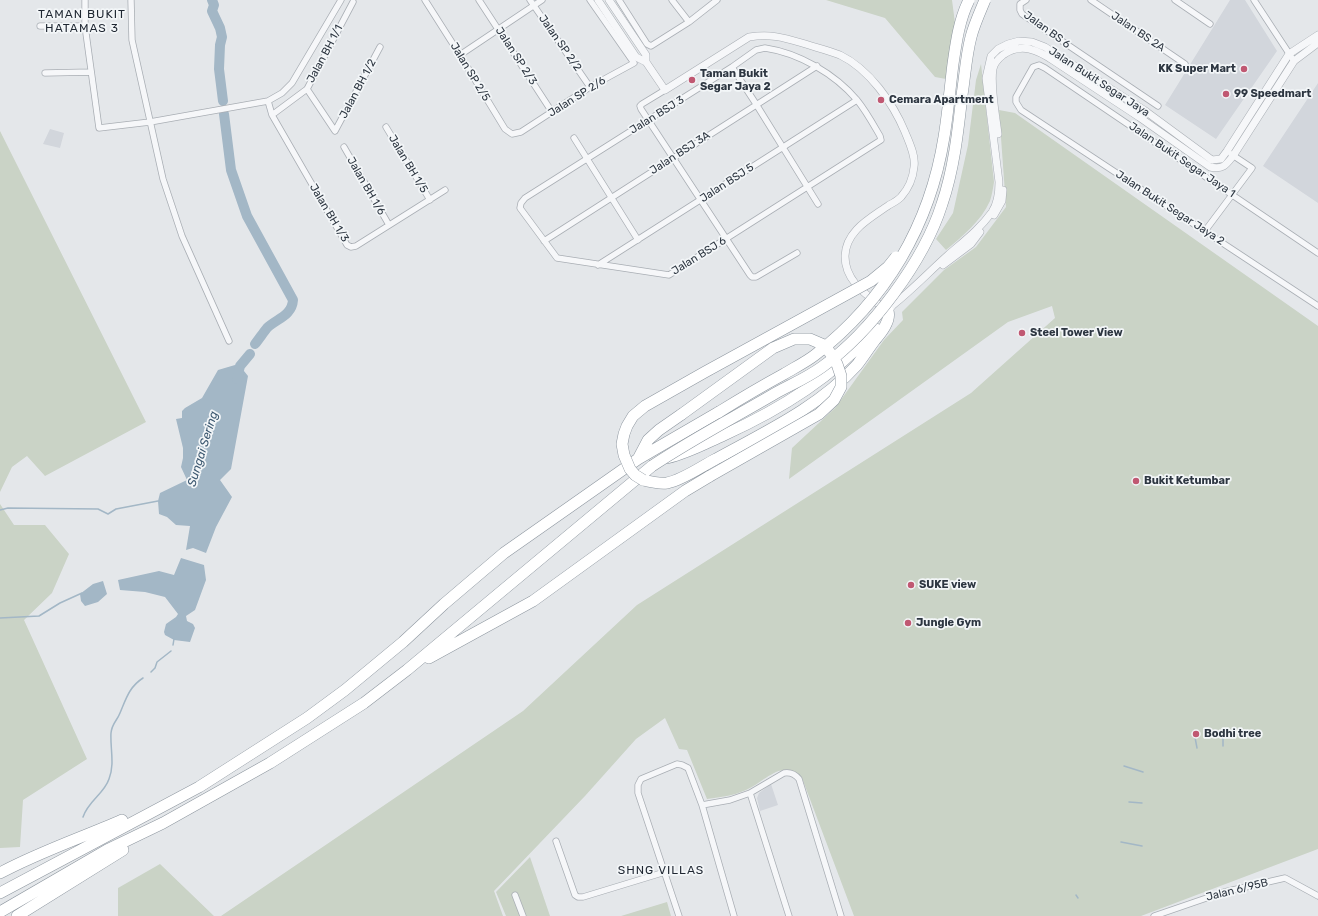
<!DOCTYPE html>
<html>
<head>
<meta charset="utf-8">
<style>
	body { margin:0 }
	canvas { display:block; background:#e4e7ea }
</style>
</head>
<body>
<canvas width="1318" height="916"></canvas>
<script>
const g = document.querySelector('canvas').getContext('2d');
g.lineJoin = 'round';
function paint(path, color) {
  g.fillStyle = color;
  g.fill(path, 'evenodd');
}
function strokePath(path, color, width, dash) {
  g.strokeStyle = color;
  g.lineWidth = width;
  g.lineCap = dash ? 'butt' : 'round';
  g.setLineDash(dash || []);
  g.stroke(path);
}
function drawText(font, color, halo, rows, align = 'center') {
  g.font = font + ' Rubik,sans-serif';
  g.lineWidth = 3.5;
  g.setLineDash([]);
  g.textBaseline = 'middle';
  g.strokeStyle = halo;
  g.fillStyle = color;
  for (const [text, x, y, turn = 0] of rows) {
    g.save();
    g.translate(x, y);
    g.rotate((+turn || 0) * Math.PI / 180);
    g.textAlign = isNaN(turn) ? turn : align;
    if (halo) g.strokeText(text, 0, 0);
    g.fillText(text, 0, 0);
    g.restore();
  }
}
const built = new Path2D(`
	M1230,0H1245L1277,51L1216,139L1165,105Z
	M1318,83V203L1263,166Z
	M50,129L64,133L60,148L43,144Z
	M771,784L778,805L760,811L757,798L759,793Z`);
const green = new Path2D(`
	M826,0H952L955,23L946,79L935,77L885,18Z
	M981,64L994,182C993,188 992,195 990,201C981,221 963,236 946,250L936,239L953,213L968,145L976,80Z
	M999,110L1015,113L1318,326V849L1141,916H854L802,778C783,757 765,782 746,790C732,796 722,797 707,799L687,750L679,749L665,718L636,739L585,796L494,891L503,916H221L523,711L637,605L971,393L1055,318L1052,306L1008,322L789,479L792,448L835,408L884,340L903,320L902,312L944,270L976,247L1006,207Z
	M0,131L146,422L45,476L27,456L12,467L0,492Z
	M0,504L14,525H45L69,554L52,593L24,620L87,759L23,800L20,847L0,848Z
	M530,857L550,916H506L496,892Z
	M160,864L214,916H118V888Z
	M667,902L671,916H621Z`);
const water = new Path2D(`
	M235,365L240,366L248,376L231,469L220,480L232,497L216,527L206,553L193,548L186,550L190,526L176,525L167,517L159,514L158,501L160,493L187,480L181,467L183,458V448L176,419L182,418V411L185,408L202,398L218,370Z
	M181,558L204,565L206,580L195,610L186,616L187,621L193,624L195,628L190,642L174,640L165,635L164,632L166,624L176,617L178,614L165,597L145,592L120,590L118,580L159,571L174,575Z
	M103,581L107,594L98,602L85,606L81,601L80,594L93,584Z`);
const stream = new Path2D(`
	M0,510L8,508L98,509L108,514L116,509L158,501
	M0,618L39,616L60,603L82,593
	M173,645L174,639
	M151,672L155,668L157,662L171,651
	M1194,732L1197,748
	M1223,746V733
	M1124,766L1143,772
	M1129,802L1142,803
	M83,817C88,801 104,794 109,779C115,764 110,748 111,733C112,723 117,721 120,713C126,699 129,687 143,678
	M1121,842L1142,846
	M1076,895L1078,898`);
const river = new Path2D(`
	M212,0L214,5L212,11L220,28L222,37L220,45L219,69L223,101
	M224,114L231,170L247,216L293,300C292,316 276,319 267,328C263,333 259,339 255,344
	M237,379L240,366L250,354`);
const minor = new Path2D(`
	M85,0V26L99,128L150,122L268,101L282,93L292,83L341,0
	M131,0L132,40L163,179L182,236L229,341
	M425,0L460,55L505,129L512,134L521,132L590,87L634,63L590,0
	M479,0L552,112
	M530,0L590,87
	M619,0L647,44L651,46L689,22L717,0
	M672,0L689,22
	M1026,0L1020,4V10L1022,14L1158,106
	M1091,0L1185,64
	M1175,0L1210,24
	M1254,0L1294,61
	M40,26H85
	M765,48C799,53 835,74 857,100C866,111 873,124 880,136L881,140L669,275L557,258L520,208L521,203L525,198L732,67L756,50Z
	M460,55L542,0
	M732,67L756,104L818,204
	M45,73L91,72
	M307,89L335,131L380,47
	M665,90L642,104L640,106L641,109L750,275L752,277H756L797,253
	M268,101L272,115L347,245L351,247L356,246L445,190
	M272,115L307,89L353,2
	M386,127L430,200
	M574,138L638,240
	M344,147L389,225
	M1205,231L1252,168L1231,154
	M544,241L817,66
	M1318,253L1045,68L1039,65L1033,67L1016,97V102L1021,110L1318,306
	M598,265L857,100
	M750,793L789,916
	M702,805L730,800L750,793L784,773C790,772 795,774 799,779L841,916
	M556,841L575,895L578,897H583L665,872
	M515,895L523,916
	M679,916L638,793V785L641,779L677,764L682,765L688,768L702,805L734,916
	M1154,916L1224,892L1285,878L1318,896`);
const tertiary = new Path2D(`
	M598,0L636,57L646,62L665,90L749,37C770,34 782,37 802,43C814,47 828,50 840,55C869,69 893,103 905,132C909,142 916,156 914,167C913,178 909,188 901,197C898,200 893,203 889,205C871,218 846,230 845,256C845,282 867,295 885,309
	M609,0L646,55V62
	M998,134C996,117 990,85 993,69C994,63 998,59 1003,55C1021,42 1038,50 1054,61L1139,117L1210,167C1223,170 1226,165 1233,156L1294,61L1318,43
	M994,215L1002,201L1003,190
	M943,265L971,244L980,232
	M888,311L893,305C912,290 929,272 948,255C964,241 979,230 992,212C998,203 999,193 999,182L986,78L991,56L998,49L1008,44L1019,41L1032,42L1045,47L1144,110L1212,160L1221,159L1227,151L1289,54L1318,35`);
const motorway = new Path2D(`
	M667,458C688,453 704,444 724,435C783,408 832,377 876,329
	M638,459L648,440L659,430L682,414
	M643,480C651,482 659,484 667,483C683,480 702,466 716,459C765,432 819,407 857,365C863,357 869,348 875,340C881,333 891,321 888,311
	M429,658L533,601L685,491L710,476
	M0,873C39,852 81,838 122,820
	M0,893L199,787L307,718L345,690L403,642L444,604L504,553L638,459L719,412
	M0,912L107,850L163,823L270,763L364,703L407,670L652,466
	M17,916L123,850`);
const motorwayBridge = new Path2D(`
	M719,412C740,399 762,386 784,374C794,368 806,362 815,355C886,300 930,225 944,137C948,113 950,88 953,64C956,43 959,20 969,0
	M682,414L773,348L794,339H810L824,345L831,354L837,364L841,376V387L834,400L819,414L710,476
	M652,466C691,440 733,418 774,394C790,385 807,378 822,367C871,332 924,261 942,204C954,169 958,131 962,95C965,76 966,56 971,37C974,25 980,12 985,0
	M643,480L635,475L630,469L624,455L622,444L624,434L627,426L633,416L645,406L705,372L871,281L888,267L896,257`);
const markers = [
	[1244,69,4,"#c05872"],
	[692,80,4,"#c05872"],
	[1226,94,4,"#c05872"],
	[881,100,4,"#c05872"],
	[1022,333,4,"#c05872"],
	[1136,481,4,"#c05872"],
	[911,585,4,"#c05872"],
	[908,623,4,"#c05872"],
	[1196,734,4,"#c05872"]
];
const streetNames = [
	["Jalan BS 6",1047,30,36],
	["Jalan BS 2A",1138,32,34],
	["Jalan SP 2/2",560,43,55],
	["Jalan BH 1/1",325,54,-62],
	["Jalan SP 2/3",516,56,57],
	["Jalan SP 2/5",470,72,59],
	["Jalan Bukit Segar Jaya",1099,82,33],
	["Jalan BH 1/2",358,89,-62],
	["Jalan SP 2/6",577,97,-32],
	["Jalan BSJ 3",657,115,-32],
	["Jalan BSJ 3A",680,153,-33],
	["Jalan Bukit Segar Jaya 1",1182,160,34],
	["Jalan BH 1/5",408,164,59],
	["Jalan BSJ 5",727,183,-33],
	["Jalan BH 1/6",366,186,60],
	["Jalan Bukit Segar Jaya 2",1170,208,33],
	["Jalan BH 1/3",329,213,59],
	["Jalan BSJ 6",699,256,-32],
	["Jalan 6/95B",1237,890,-14]
];
const poiNames = [
	["KK Super Mart",1236,69,"right"],
	["Taman Bukit",700,74],
	["Segar Jaya 2",700,87],
	["99 Speedmart",1234,94],
	["Cemara Apartment",889,100],
	["Steel Tower View",1030,333],
	["Bukit Ketumbar",1144,481],
	["SUKE view",919,585],
	["Jungle Gym",916,623],
	["Bodhi tree",1204,734]
];
const neighbourhoodNames = [
	["TAMAN BUKIT",82,15],
	["HATAMAS 3",82,29],
	["SHNG VILLAS",661,871]
];
const waterNames = [
	["Sungai Sering",203,449,-73]
];
paint(built, '#d2d6dc');
paint(green, '#cad3c6');
paint(water, '#a3b7c6');
strokePath(stream, '#a3b7c6', 1.5);
strokePath(river, '#a3b7c6', 10);
strokePath(minor, '#a9aeb4', 7);
strokePath(tertiary, '#a9aeb4', 8);
strokePath(motorway, '#8d969f', 12);
strokePath(minor, '#f6f7f9', 5.5);
strokePath(tertiary, '#f6f7f9', 7);
strokePath(motorway, '#fff', 11);
strokePath(motorwayBridge, '#8d969f', 12, []);
strokePath(motorwayBridge, '#fff', 11);
for (const [x, y, r, color] of markers) {
  const dot = new Path2D();
  dot.arc(x, y, r, 0, 2 * Math.PI);
  g.fillStyle = color;
  g.fill(dot);
  strokePath(dot, '#f3f6f8', 1.5);
}
drawText('11px', '#2d3641', '#f3f6f8', streetNames);
drawText('bold 11px', '#2d3641', '#f3f6f8', poiNames, 'left');
g.letterSpacing = '1px';
drawText('12px', '#1f2732', '#f3f6f8', neighbourhoodNames);
g.letterSpacing = '0px';
drawText('italic 12px', '#3c5870', '#f3f6f8', waterNames);
</script>
</body>
</html>
